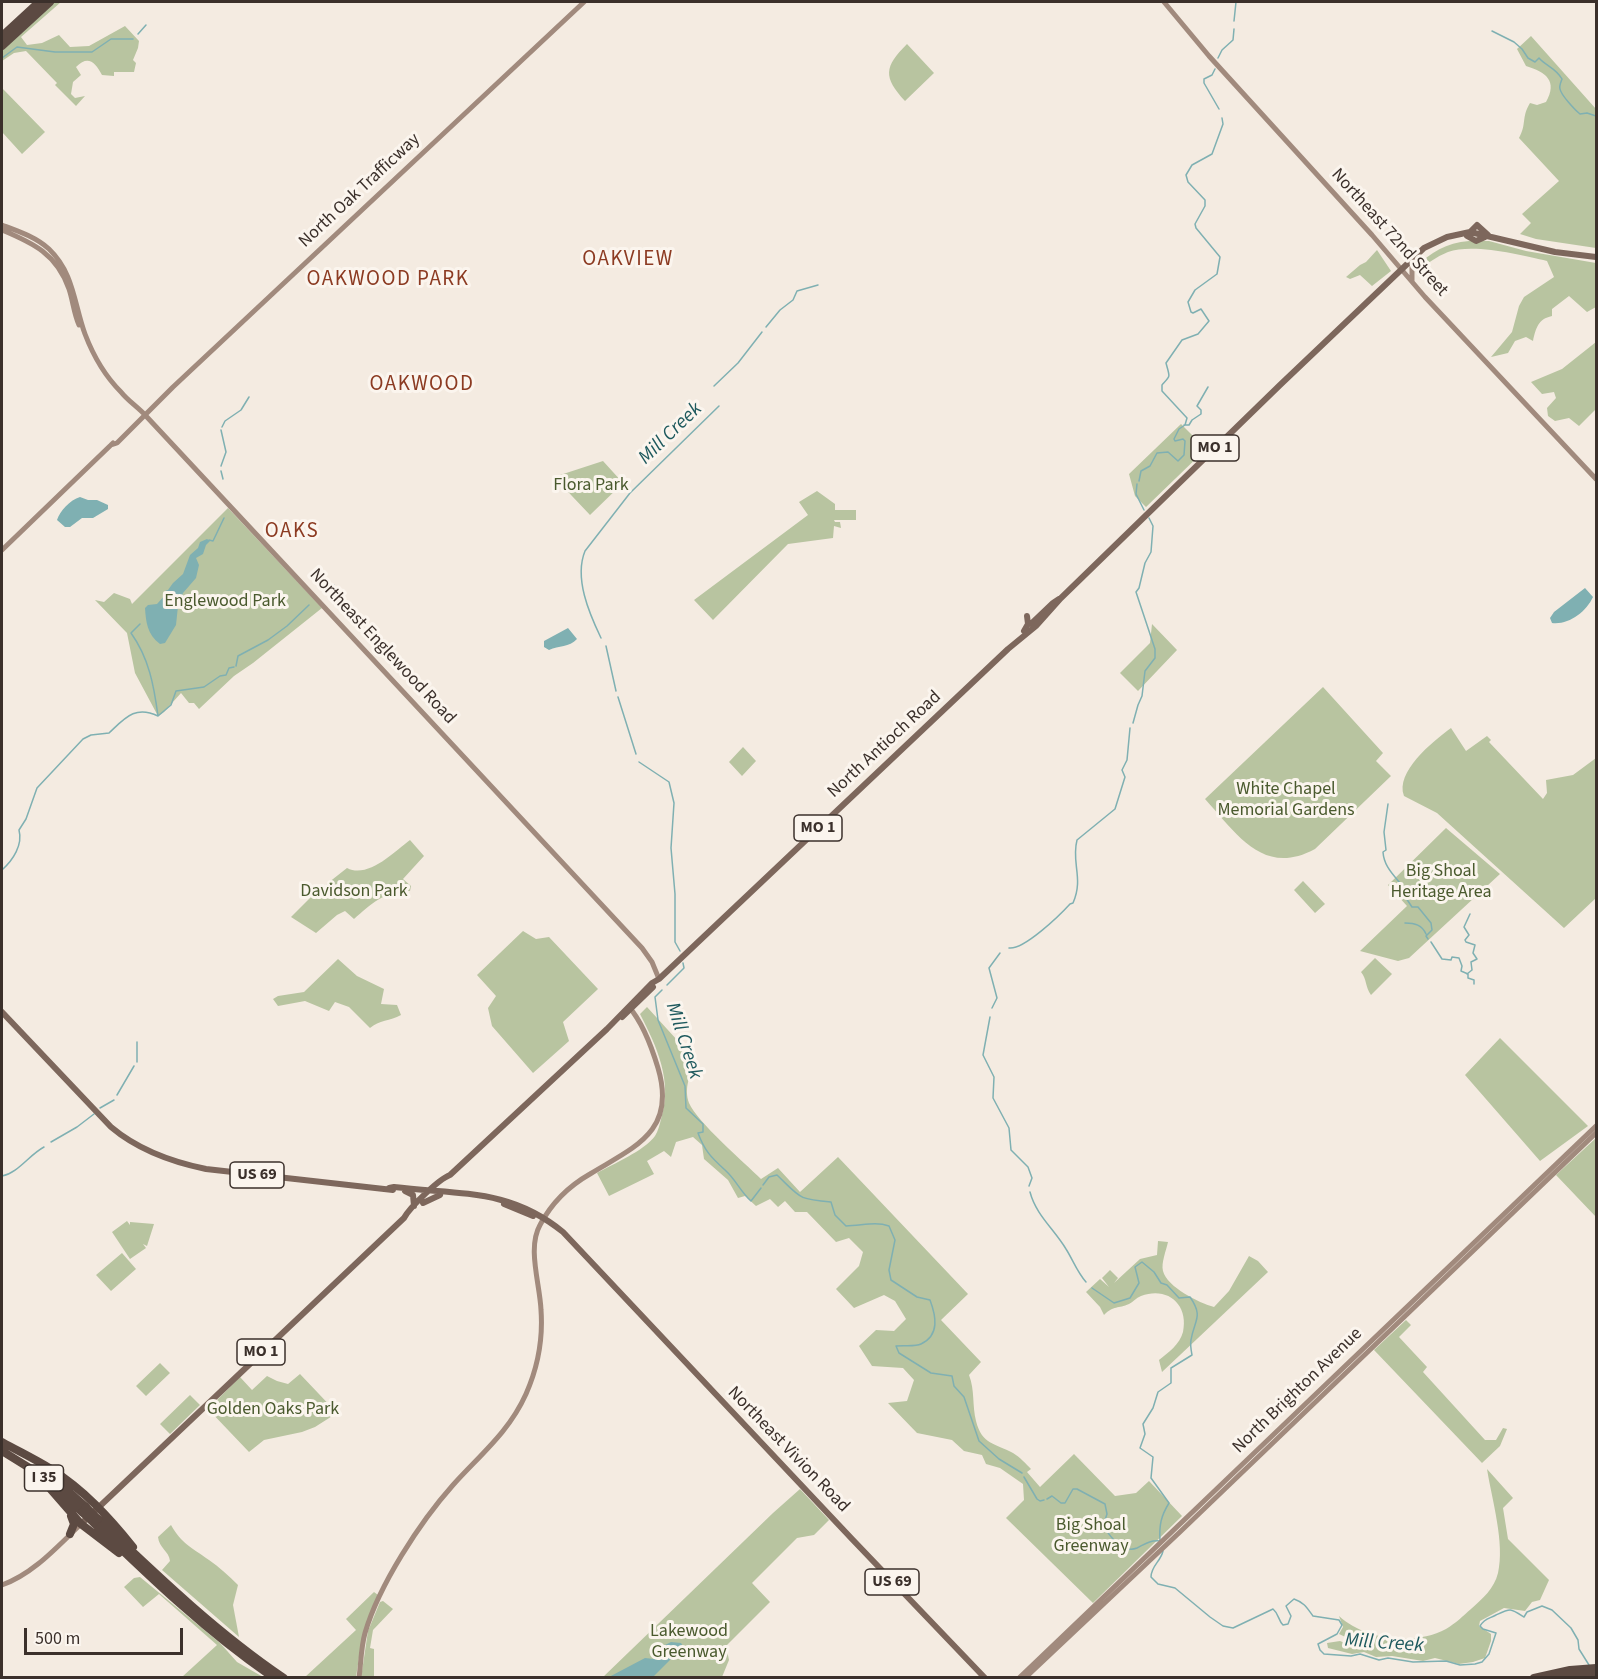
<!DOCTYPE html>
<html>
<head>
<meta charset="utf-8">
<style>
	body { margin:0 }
	#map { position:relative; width:1598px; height:1679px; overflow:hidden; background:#f4ebe1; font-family:"Source Sans 3",sans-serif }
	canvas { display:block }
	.frame { position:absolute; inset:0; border:3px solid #3b302b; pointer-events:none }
	.scale { position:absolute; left:24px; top:1628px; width:159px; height:27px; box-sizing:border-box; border:3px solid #3b302b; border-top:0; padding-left:8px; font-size:18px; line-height:21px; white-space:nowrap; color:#3b302b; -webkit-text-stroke:4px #fbf5ee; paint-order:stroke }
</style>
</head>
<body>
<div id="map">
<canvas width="1598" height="1679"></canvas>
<div class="frame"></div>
<div class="scale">500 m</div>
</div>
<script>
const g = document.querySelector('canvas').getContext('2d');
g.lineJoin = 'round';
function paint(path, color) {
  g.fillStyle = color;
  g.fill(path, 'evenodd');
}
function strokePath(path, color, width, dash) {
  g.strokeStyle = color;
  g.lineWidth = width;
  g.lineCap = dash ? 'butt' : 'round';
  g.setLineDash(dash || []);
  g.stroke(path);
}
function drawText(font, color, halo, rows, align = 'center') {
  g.font = font + ' "Source Sans 3",sans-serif';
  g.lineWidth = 6;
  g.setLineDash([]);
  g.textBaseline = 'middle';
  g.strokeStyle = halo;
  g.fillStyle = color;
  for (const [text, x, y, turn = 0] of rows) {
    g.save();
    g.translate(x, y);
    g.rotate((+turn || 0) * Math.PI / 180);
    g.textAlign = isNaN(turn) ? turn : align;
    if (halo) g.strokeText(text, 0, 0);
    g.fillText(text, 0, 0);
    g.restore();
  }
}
const green = new Path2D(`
	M53,2H61L21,37L27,45L42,43L59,35L70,47L89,46L125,26L139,41L138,48L133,60L136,63L134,72H114V76L102,75C95,62 88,55 76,67L81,75L73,82L71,94L75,98L85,96L76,106L55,85L57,83L26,51L14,53L2,61V51Z
	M1531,36L1596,109V248L1536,239L1520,234L1531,223L1522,214L1559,181L1519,138C1527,124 1521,118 1530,103L1537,105L1546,102C1558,81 1546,72 1526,66L1517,49Z
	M907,44L934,73L905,101C883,77 884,67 907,44Z
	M2,88L45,132L22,154L2,132Z
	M1469,241H1489L1526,251L1596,263V307L1587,312L1569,296L1552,309V316C1538,319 1536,328 1533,341L1526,337L1515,341L1508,353L1491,357L1512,332L1519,306L1524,297L1554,277L1547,261C1522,255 1473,243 1448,252C1436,257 1426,264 1416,272L1415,268C1431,252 1446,243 1469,241Z
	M1377,250L1391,271L1372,286L1360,275L1350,279L1346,277L1360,265L1366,262Z
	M1596,342V409L1579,426L1569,418L1555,421L1548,416L1547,408L1556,398L1554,392L1542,394L1531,382L1562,369Z
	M1181,424L1206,449L1146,507L1135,496L1129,474Z
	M603,461L623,483L590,515L554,477Z
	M817,491L835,504V510H856V520H834L835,522H840L841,528L834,526L833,538L788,544L713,620L694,600L808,515L799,502Z
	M228,508L322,608L253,663L234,676L199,709L194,703H189L181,693L164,712L158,716L135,673L127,633L95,600L104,602L114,593L130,599L132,604Z
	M1152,624L1177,650L1138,691L1120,673L1150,643Z
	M1323,687L1383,753L1376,761L1391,776L1315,849C1263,877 1237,834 1205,799Z
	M1451,728L1466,751L1487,736L1491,740L1489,742L1543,799L1547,793L1546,780L1573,775L1596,758V898L1564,928L1437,813L1404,796C1395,772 1432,742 1451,728Z
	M743,747L756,761L742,776L729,762Z
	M1446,828L1500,874L1409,958L1398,961L1360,951L1407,906L1388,885Z
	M410,840L424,856L403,879L411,886L410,891C386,890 371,904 354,919L345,911L337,915L316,933L291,917L314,894L347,868C368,879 394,852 410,840Z
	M1303,881L1325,904L1315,913L1294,890Z
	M523,931L536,939L549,937L598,989L563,1022L569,1041L533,1073L492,1026L488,1008L496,996L477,975Z
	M1375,958L1392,974L1371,995C1365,987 1367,979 1361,972Z
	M338,959L357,976L384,989L381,1004L397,1005L401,1015C390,1021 379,1020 370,1028L349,1007L335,1002L329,1011L305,1001L278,1006L273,999L278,996L304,992Z
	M647,1007L698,1063C689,1073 684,1089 689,1103C697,1122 744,1162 761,1179L778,1168L800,1192L838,1157L968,1294L941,1320L981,1362L969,1375C975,1390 972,1406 976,1421C982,1445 995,1443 1013,1453C1020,1457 1026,1464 1031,1469L1027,1472L1040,1487L1074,1454L1115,1496L1136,1493L1149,1481L1182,1516L1093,1603L1006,1518L1024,1500L1023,1484L1000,1468L986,1464L982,1455L964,1451L952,1440L917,1433L888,1403L907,1401L914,1380L903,1368L872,1366L859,1346L876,1330L894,1331L906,1319L895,1301L884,1295L854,1308L836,1289L859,1266L863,1252L849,1238L836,1242L807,1212H795L785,1201L778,1207L770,1199L756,1206L745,1196L738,1198L728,1180L704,1159L702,1145L693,1137L676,1142L671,1157L664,1151L647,1161L654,1174L609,1196L597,1173C613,1164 644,1151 655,1136C658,1131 660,1124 661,1119C673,1081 657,1047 640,1014Z
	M1500,1038L1588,1126L1540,1161L1465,1075Z
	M1596,1138V1217L1556,1175Z
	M127,1221L130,1225V1222L154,1224L147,1246L143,1244L146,1248L130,1259L112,1232Z
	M1158,1241L1168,1242C1166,1251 1161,1263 1163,1271C1167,1287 1199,1303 1214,1307L1229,1291L1249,1256L1258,1261L1268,1272L1162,1372L1159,1360C1168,1353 1180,1344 1183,1332C1189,1304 1167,1286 1141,1296C1136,1298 1133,1302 1129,1304C1118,1309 1114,1305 1104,1315L1100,1307L1086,1292L1100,1279L1109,1287L1102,1278L1110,1270L1118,1278L1114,1283L1140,1259L1157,1255Z
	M122,1253L136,1269L111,1291L96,1275Z
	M1406,1320L1411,1325L1399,1337L1427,1367L1423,1372L1485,1440H1496L1503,1428L1507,1429L1500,1446L1482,1463L1374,1350Z
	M160,1363L170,1373L146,1396L136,1386Z
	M300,1374L337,1413L315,1427L302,1432L264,1440L249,1452L208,1409L240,1377L252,1390L267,1376L277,1381L288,1384Z
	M190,1395L200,1405L170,1434L160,1424Z
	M1487,1469L1513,1498L1503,1508L1508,1539L1549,1580L1540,1600L1532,1602L1525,1611L1504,1608L1480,1621L1479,1626L1491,1634V1641L1485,1658L1473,1662L1459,1664L1435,1658L1423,1661L1392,1656L1376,1657L1364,1652L1352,1654L1328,1648L1327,1643L1340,1641L1352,1646L1355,1645L1354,1641L1339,1634L1343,1627L1339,1616C1365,1640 1415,1646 1446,1629C1456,1623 1463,1616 1471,1609C1483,1598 1494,1589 1498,1573C1505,1543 1492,1500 1487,1469Z
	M800,1489L829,1520L814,1535L797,1538L752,1583L770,1602L726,1646L729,1660L722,1677L602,1678L773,1513Z
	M171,1525C182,1544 191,1547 209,1560C219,1567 229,1576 238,1585L233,1605L239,1637L162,1570L170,1561C169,1551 159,1548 158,1537Z
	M140,1577L220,1643L237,1662L263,1677H182L217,1645L159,1594L143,1607L124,1587L134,1578Z
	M374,1592L378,1595L362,1638L356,1677H305L356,1630L346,1619Z
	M383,1601L393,1609L373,1630L370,1648L374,1649V1677L361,1678L368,1631L380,1602Z`);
const water = new Path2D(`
	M80,497L88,500H97L108,505V509L93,518H82L70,527H65L57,520C60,511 70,500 80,497Z
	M207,539L210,541L206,545L203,554L196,558L199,565L196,578L183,593L178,606L176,625L165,643L160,644C147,634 146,622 145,608L148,605L157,604L166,594L165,591L168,590L173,583L183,574L190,555L198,548L200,542Z
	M1585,588L1593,597C1586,612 1569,625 1552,623L1550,618L1554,612Z
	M568,628L577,639C569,648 559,645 549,650L544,647V641Z
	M671,1642L681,1643L685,1649L676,1654L653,1677H609L645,1658L654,1659L665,1645Z`);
const stream = new Path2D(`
	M1234,21L1236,2
	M1492,31L1514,42L1522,49L1528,58L1535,62L1539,58C1546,66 1556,68 1562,79C1561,82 1559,86 1560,89C1561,95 1575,110 1580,114L1587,113L1596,116
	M138,34L146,25
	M2,58L17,47L55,52H92L111,39H133
	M1218,58L1222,50L1233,40L1234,29
	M1215,69L1212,75L1204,79V83L1219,109
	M766,327L780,310L793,300L797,291L818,285
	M714,386L738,363L762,332
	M1184,425H1189L1192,420L1201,414V410L1197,406L1208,387
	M222,427L225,421L241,410L249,397
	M221,466L226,452L221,430
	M221,471L223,479
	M1139,481L1141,471L1150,466L1157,453L1168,452L1178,461L1184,455L1185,441L1183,439L1175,441L1174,439L1179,429L1185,425L1187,418L1162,391V385C1171,375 1170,378 1166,363L1182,340L1198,334L1209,321L1201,309L1193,313L1191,312L1188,302L1195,290L1217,274L1220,257L1196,228L1195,224L1205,206V200L1188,182L1186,175L1192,165L1212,154L1223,124L1222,118
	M1137,484L1136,494L1144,510
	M209,540L213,541L224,518
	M325,593L334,585
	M140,624L131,633C149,658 154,686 158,716
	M601,638C589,613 574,578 585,551L630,493L719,406
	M606,646L616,691
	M236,666L238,656L268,640L287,626L309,605
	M618,697L636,754
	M1133,723L1138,705L1142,696L1145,671L1155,658V649L1136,592L1139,588L1145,563L1151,552L1153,526L1149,518
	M639,762L669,782L674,803L671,848L675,894V942L680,951
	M1388,804L1384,832L1386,850L1383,852C1384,867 1394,875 1403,887L1404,895L1412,907H1418L1431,923L1432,930L1426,936L1428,939
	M2,870C13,860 23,845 19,830L26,819L37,788L83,739L91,735L109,733C125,718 135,705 158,716L171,705L176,691L204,687L220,676L226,675L229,668L234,667
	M1405,923C1415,923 1422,925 1426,934
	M1431,942L1442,959L1451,960L1452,957L1459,958L1462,966L1461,971L1468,974V978L1474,980V984
	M1009,948C1024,950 1060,915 1070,904L1073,903C1084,878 1071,863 1077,840L1115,809L1125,777L1122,770L1127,760L1130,728
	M1467,974L1472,970L1471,962L1477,959L1473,953L1475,945L1466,942L1465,940L1469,935L1464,927L1470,914
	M667,985L684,968L683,963
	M662,990L655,997L658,1020L685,1086L686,1108L703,1124V1132L698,1133C705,1152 712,1158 726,1171C736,1180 740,1191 751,1201L761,1188
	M992,1008L997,998L989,968L1000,953
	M990,1017L983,1055L994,1077L993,1098L1009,1128L1011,1150L1028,1167L1032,1178L1029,1186
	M137,1062V1042
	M117,1095L134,1066
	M100,1108L114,1100
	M51,1142L77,1127L94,1114
	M2,1176C18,1173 29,1155 44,1147
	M763,1185L769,1177L777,1175C801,1198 797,1199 831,1202L835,1215L846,1226C861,1226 875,1221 889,1226L895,1240L889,1270L891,1280L917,1297L930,1300C936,1316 940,1335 921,1344C915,1347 904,1345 896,1346L899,1353L931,1373L952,1376L954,1386L964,1397L979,1441L999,1459L1022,1473
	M1030,1192C1036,1215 1054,1229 1066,1249C1073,1260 1077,1272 1086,1282
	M1092,1288L1114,1303L1130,1298L1139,1283L1135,1267L1142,1262L1154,1272L1161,1283L1167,1285L1179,1298L1190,1297C1204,1317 1194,1320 1191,1340C1190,1345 1191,1350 1192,1355L1171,1368V1383L1158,1392L1153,1408L1143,1424L1145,1434L1140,1448L1153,1457L1151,1478L1169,1503C1161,1516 1159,1525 1160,1541
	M1024,1477L1037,1499L1040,1501L1044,1500
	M1047,1499L1052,1496L1061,1503H1065L1073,1489H1077L1105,1504L1107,1514L1103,1526C1110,1536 1122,1554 1137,1548C1145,1544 1150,1540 1160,1541
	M1163,1551C1161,1561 1151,1566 1151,1577L1158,1584L1175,1588L1210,1617L1223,1626L1233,1628L1273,1609C1279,1614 1278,1620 1283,1625L1288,1624L1291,1616L1286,1606L1294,1599C1305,1603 1307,1608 1313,1616L1339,1620L1342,1625L1337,1634L1318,1644L1320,1650L1324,1654L1351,1656L1360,1654L1379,1660L1388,1658L1413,1662L1446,1661L1460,1665L1475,1664L1482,1662L1489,1654L1496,1633L1483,1629L1480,1626C1485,1618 1489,1619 1496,1615C1511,1608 1510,1608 1524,1617L1527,1612L1542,1606L1552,1610L1571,1628L1578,1640L1579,1649L1589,1665`);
const secondary = new Path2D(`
	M1164,2L1209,56L1372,235L1425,297L1596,479
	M2,225C18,231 36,237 49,249C74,273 74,304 85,334C93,355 105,376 121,392C128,401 138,407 146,416C310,594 477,770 642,948L652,962L659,979
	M2,230C33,243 57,254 69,289C73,301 74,314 79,325
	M1412,265V281
	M111,445L117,443L173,387L584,2
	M2,550L113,443
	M2,1585C33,1574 57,1547 81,1524
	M359,1678C361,1663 361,1647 365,1633C379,1585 420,1522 453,1485C480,1455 509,1432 526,1394C538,1367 543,1338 541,1310C540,1284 527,1248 540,1225C551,1204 569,1186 590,1174C634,1147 677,1132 658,1068C652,1048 643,1023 629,1007
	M1019,1678L1596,1126
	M1025,1678L1181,1531L1596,1133`);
const primary = new Path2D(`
	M1470,232L1477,225L1488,235
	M1467,236L1476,241L1485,237
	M1031,624L1053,603L1059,599
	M1024,631L1028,624L1027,616
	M2,1012L111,1127C137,1149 172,1162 206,1169L393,1190
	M622,1017L653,987
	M389,1188L394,1187C460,1195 509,1188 563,1232L852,1539L985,1678
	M405,1191L413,1195L414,1206
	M423,1203L440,1195
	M504,1204L533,1216
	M81,1524L404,1218C410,1207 439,1179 450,1175L607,1029L652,983L659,979L1008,649L1036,626L1061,598L1280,385L1424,248L1447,237L1470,232L1555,252L1596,257`);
const highway = new Path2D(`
	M2,36L39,2
	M2,46L50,2
	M2,1442C18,1451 35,1459 51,1469C84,1490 109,1517 133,1547
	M2,1451L36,1472
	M33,1469L81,1524L119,1553
	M43,1469L86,1507
	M48,1481L82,1512
	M98,1519C157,1575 216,1632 284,1678
	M94,1523C151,1578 208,1633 274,1678
	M70,1534L74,1524L71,1516
	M1534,1678L1570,1670L1596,1668
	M1565,1678L1596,1673`);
const highwayBridge = new Path2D(`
	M86,1507L98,1519
	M82,1512L94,1523`);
const shields = [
	[1215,448,48],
	[818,828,48],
	[257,1175,54],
	[261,1352,48],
	[44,1478,39],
	[892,1582,54]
];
const shieldNames = [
	["MO 1",1215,448],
	["MO 1",818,828],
	["US 69",257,1175],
	["MO 1",261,1352],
	["I 35",44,1478],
	["US 69",892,1582]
];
const streetNames = [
	["North Oak Trafficway",360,191,-43],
	["Northeast 72nd Street",1389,233,48],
	["Northeast Englewood Road",382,647,47],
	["North Antioch Road",885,745,-43],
	["North Brighton Avenue",1298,1391,-44],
	["Northeast Vivion Road",788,1450,46]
];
const parkNames = [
	["Flora Park",591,486],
	["Englewood Park",225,602],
	["White Chapel",1286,790],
	["Memorial Gardens",1286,811],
	["Big Shoal",1441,872],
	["Heritage Area",1441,893],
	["Davidson Park",354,892],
	["Golden Oaks Park",273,1410],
	["Big Shoal",1091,1526],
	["Greenway",1091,1547],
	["Lakewood",689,1632],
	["Greenway",689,1653]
];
const waterNames = [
	["Mill Creek",671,434,-44],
	["Mill Creek",683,1041,72],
	["Mill Creek",1384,1644,4]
];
const quarterNames = [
	["OAKVIEW",628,260],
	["OAKWOOD PARK",388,280],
	["OAKWOOD",422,385],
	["OAKS",292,532]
];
paint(green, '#b8c4a0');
paint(water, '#7fb0b2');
strokePath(stream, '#7fb0b2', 1.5);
strokePath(secondary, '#a18a7d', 5);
strokePath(primary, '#7d675c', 6);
strokePath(highway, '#5c4a42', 8);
strokePath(highwayBridge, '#5c4a42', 8);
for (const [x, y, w] of shields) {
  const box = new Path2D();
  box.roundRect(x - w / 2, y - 13, w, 26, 4.5);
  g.fillStyle = '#fbf5ee';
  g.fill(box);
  strokePath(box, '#3b302b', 1.5);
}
drawText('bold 16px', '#3b302b', null, shieldNames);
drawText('18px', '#3b302b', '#fbf5ee', streetNames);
drawText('18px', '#4a5a2e', '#fbf5ee', parkNames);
drawText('italic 20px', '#1f5a5e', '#fbf5ee', waterNames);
g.letterSpacing = '1.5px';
drawText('21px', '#8c3b22', '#fbf5ee', quarterNames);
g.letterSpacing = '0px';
</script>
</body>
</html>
